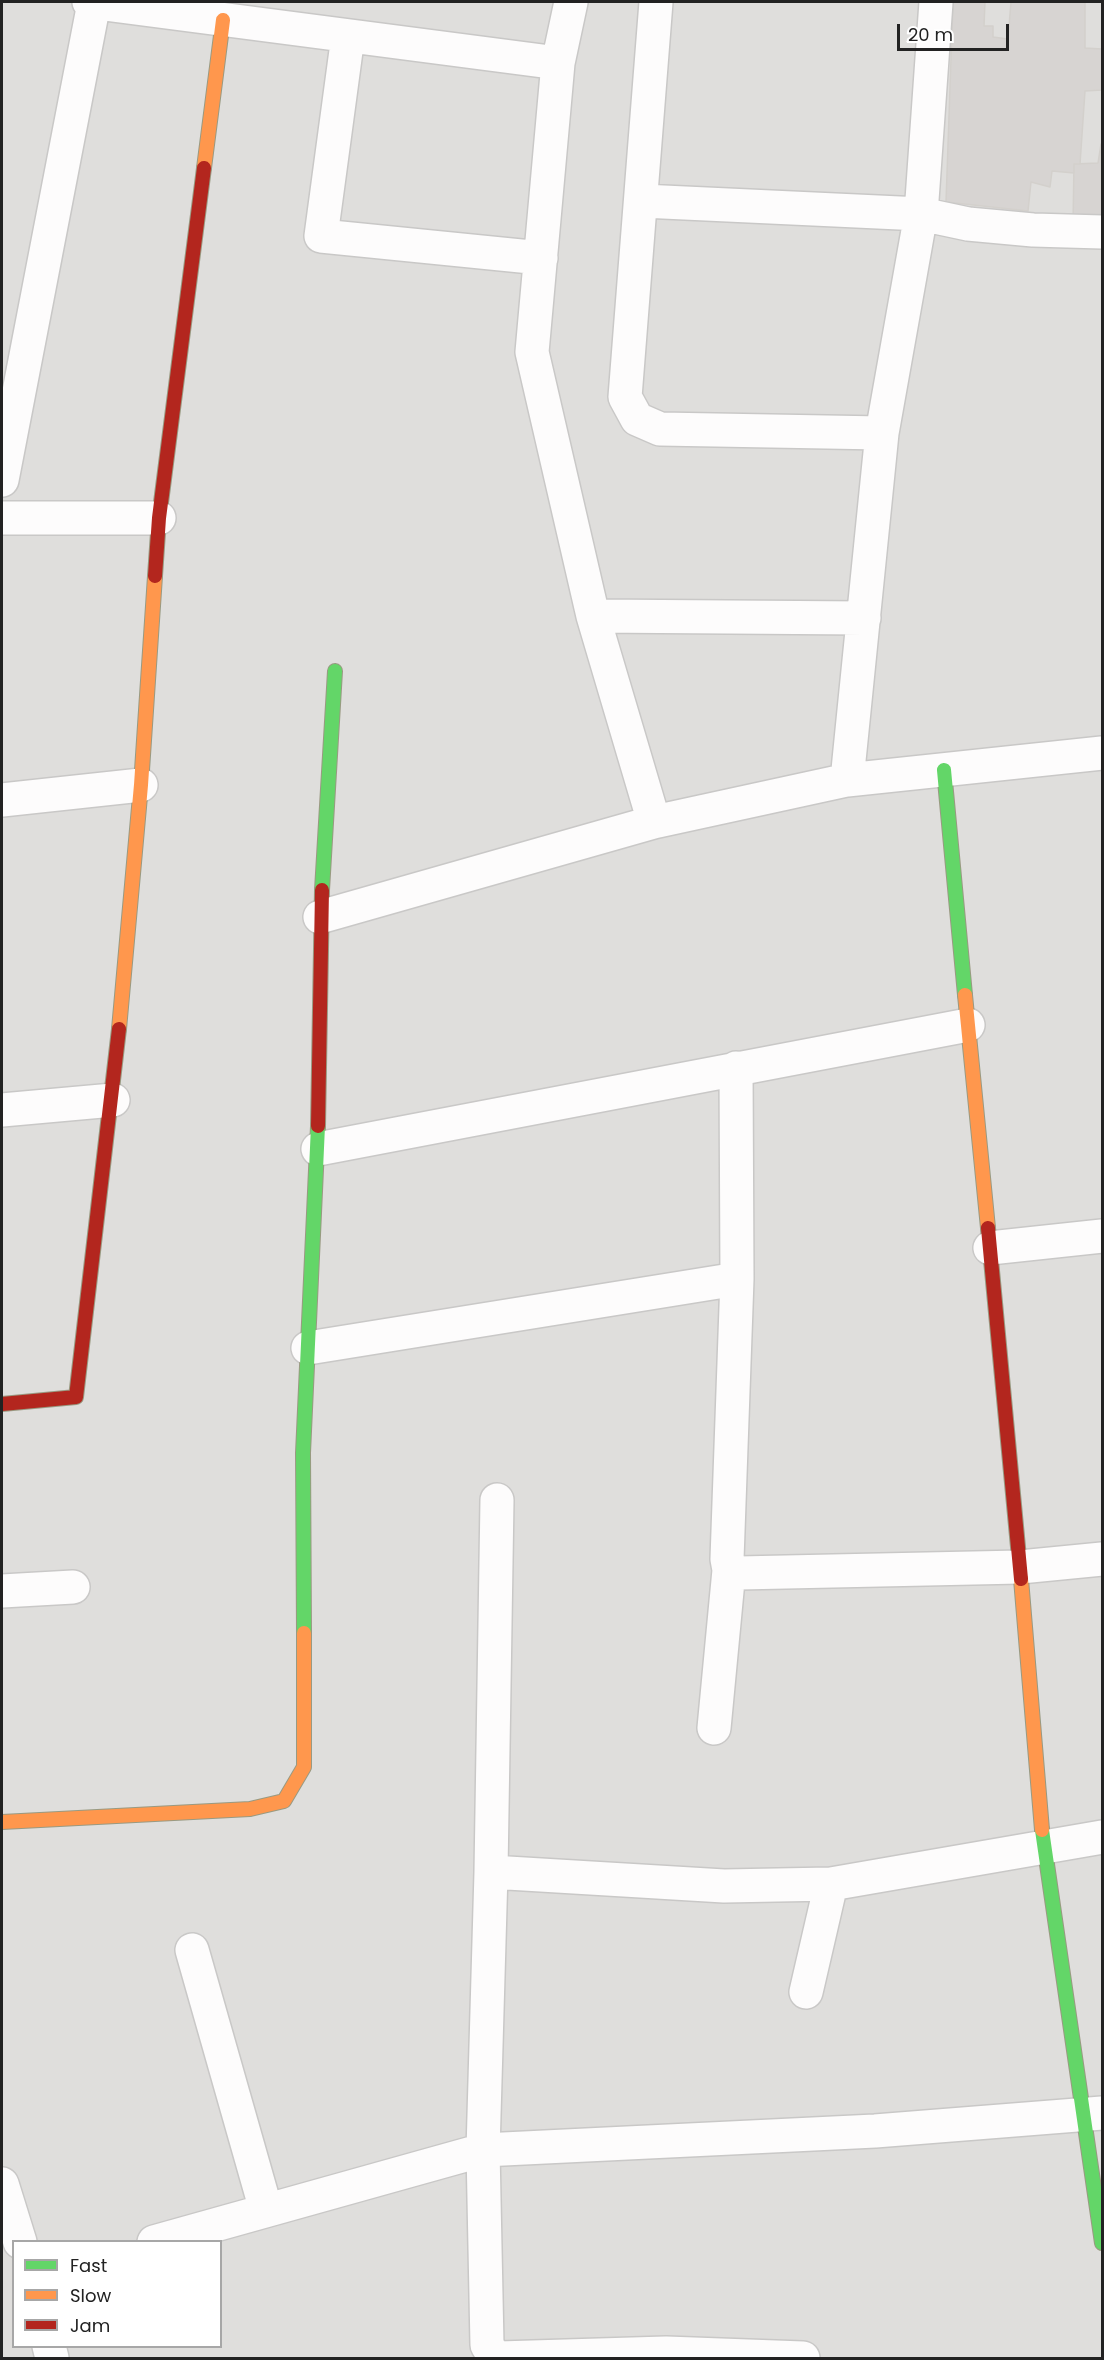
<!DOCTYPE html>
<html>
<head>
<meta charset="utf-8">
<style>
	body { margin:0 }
	#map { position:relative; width:1104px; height:2360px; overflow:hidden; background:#f0eeeb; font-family:Poppins,sans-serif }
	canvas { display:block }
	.frame { position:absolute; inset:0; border:3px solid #222; pointer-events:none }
	.legend { position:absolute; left:12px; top:2240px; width:210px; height:108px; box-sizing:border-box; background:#fff; border:2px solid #a7a7a7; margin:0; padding:8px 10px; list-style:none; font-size:18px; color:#222 }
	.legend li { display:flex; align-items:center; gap:12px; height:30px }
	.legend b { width:30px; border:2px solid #a7a7a7 }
	.scale { position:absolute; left:897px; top:24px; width:112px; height:27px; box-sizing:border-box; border:3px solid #222; border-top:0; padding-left:8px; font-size:18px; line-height:21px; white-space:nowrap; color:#222; -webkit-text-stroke:4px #fff; paint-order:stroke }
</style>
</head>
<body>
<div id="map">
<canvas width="1104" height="2360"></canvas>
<div class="frame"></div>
<ul class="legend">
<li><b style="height:8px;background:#63d668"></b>Fast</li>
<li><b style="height:8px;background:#ff974d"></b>Slow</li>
<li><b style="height:8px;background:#b3261e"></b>Jam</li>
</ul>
<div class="scale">20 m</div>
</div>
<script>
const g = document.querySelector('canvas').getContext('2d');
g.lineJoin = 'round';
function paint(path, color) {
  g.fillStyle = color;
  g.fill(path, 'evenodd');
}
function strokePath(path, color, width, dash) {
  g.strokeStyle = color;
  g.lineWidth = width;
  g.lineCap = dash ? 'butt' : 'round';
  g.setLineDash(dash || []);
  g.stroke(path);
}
const residential = new Path2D(`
	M2,2H1102V2358H2ZM14,2242H220V2346H14Z`);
const building = new Path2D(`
	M953,2H985L984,26H993V37L1008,39L1011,2H1085V48L1102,49V90L1085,91L1080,164H1074V173L1052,171L1050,187L1031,182L1028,211L946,202Z
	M1101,144L1102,224H1073L1074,164L1098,163Z`);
const street = new Path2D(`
	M89,2L558,63
	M571,2L558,63L532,352L593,616L654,822
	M656,2L625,397L637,419L660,429L882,433
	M348,36L321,236L541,258
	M642,201L921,214L968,224L1033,230L1102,232
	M2,480L94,3
	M2,518H159
	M593,616L864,618
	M847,780L882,433L921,214L936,2
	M2,800L141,785
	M320,917L654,822L847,780L1102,753
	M2,1110L113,1100
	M318,1149L968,1025
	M990,1248L1102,1236
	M308,1348L737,1279
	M729,1570L739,1573L1020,1567L1102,1559
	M2,1591L73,1587
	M714,1728L729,1570L727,1559L737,1279L736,1068
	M491,1872L724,1886L831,1884L1102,1837
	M192,1950L266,2210
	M806,1992L831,1884
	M2,2184L20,2242
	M154,2242L483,2150L875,2131L1102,2113
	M49,2346L52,2358
	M495,2358L487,2345L483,2150L491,1872L497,1500
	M499,2358L666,2353L803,2358`);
const fast = new Path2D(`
	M944,770L965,995
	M322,890L335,671
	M304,1633L303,1453L318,1126
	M1042,1830L1102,2243`);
const slow = new Path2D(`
	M204,168L223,20
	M965,995L988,1228
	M119,1029L141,785L155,576
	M1021,1579L1042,1830
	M2,1822L250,1809L284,1801L304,1767V1633`);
const jam = new Path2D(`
	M155,576L159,518L204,168
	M318,1126L322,890
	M988,1228L1021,1579
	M2,1404L76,1397L119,1029`);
paint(residential, '#dfdedc');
paint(building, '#d7d4d2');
strokePath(building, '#d3d0cc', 1.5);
strokePath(street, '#c9c8c7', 36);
strokePath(fast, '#999a82', 16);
strokePath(slow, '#999a82', 16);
strokePath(jam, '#999a82', 16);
strokePath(street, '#fdfcfc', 33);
strokePath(fast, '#63d668', 14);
strokePath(slow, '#ff974d', 14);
strokePath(jam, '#b3261e', 14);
</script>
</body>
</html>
